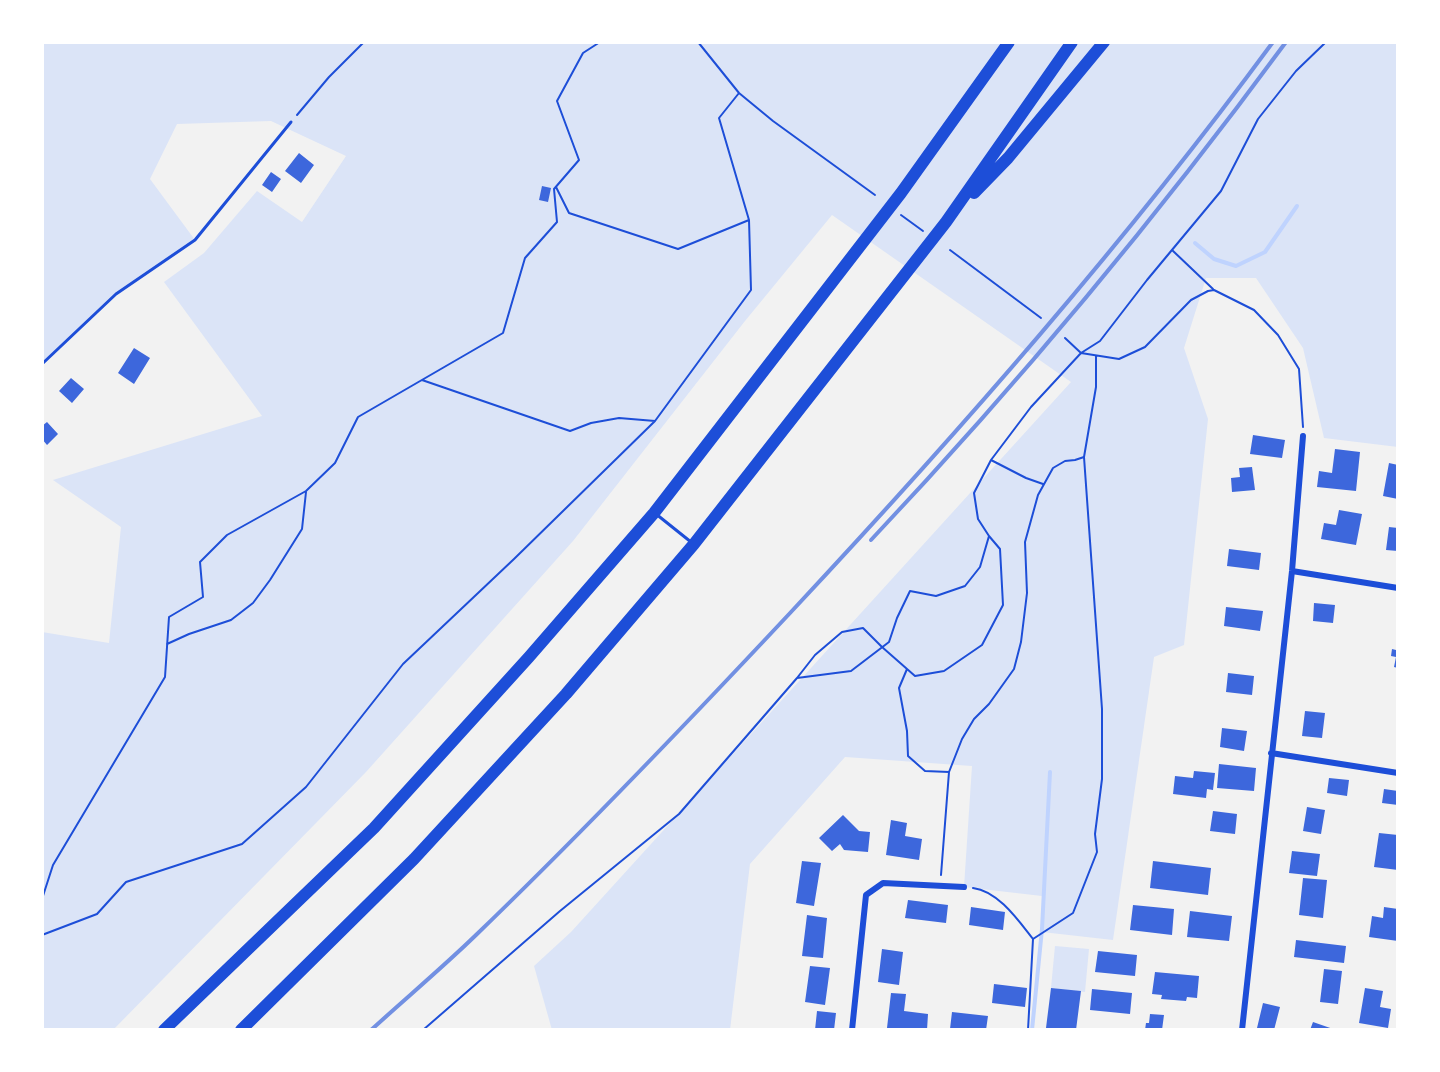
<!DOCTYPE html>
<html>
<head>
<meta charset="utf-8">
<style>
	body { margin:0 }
	#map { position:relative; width:1440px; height:1072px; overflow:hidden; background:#f2f2f2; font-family:"Source Serif 4",serif }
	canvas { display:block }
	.frame { position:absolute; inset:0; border:44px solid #fff; pointer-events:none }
</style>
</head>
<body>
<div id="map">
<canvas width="1440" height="1072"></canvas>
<div class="frame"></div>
</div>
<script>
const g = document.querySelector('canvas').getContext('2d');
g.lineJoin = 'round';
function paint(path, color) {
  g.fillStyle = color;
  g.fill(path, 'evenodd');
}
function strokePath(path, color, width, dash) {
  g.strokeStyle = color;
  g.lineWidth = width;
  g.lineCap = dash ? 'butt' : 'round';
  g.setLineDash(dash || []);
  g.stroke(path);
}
const green = new Path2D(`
	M42,42H1398V447L1324,438L1303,348L1256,278H1206L1184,348L1208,419L1184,645L1154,657L1113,940L1042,932V896L964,887L972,766L845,757L750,864L730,1030H552L534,966L571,932L1071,382L832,215L745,321L573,541L366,772L113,1030H42V632L109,643L121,527L53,480L262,416L164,282L204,253L257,191L302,222L346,156L271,121L177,124L150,179L195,240L116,294L42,364Z
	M1055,946L1089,949L1085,992L1051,988Z`);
const stream = new Path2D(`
	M1195,243L1214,259L1236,266L1265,252L1297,206
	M1032,1030L1042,929L1050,772`);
const building = new Path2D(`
	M299,153L314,165L301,183L285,171Z
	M271,172L281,179L272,192L262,185Z
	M542,186L551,188L548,202L539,200Z
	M134,348L150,358L134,384L118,373Z
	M71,378L84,389L72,403L59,391Z
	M47,422L58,434L47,445L42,439V426Z
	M1253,435L1285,440L1282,458L1250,454Z
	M1335,449L1360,452L1356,491L1317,487L1319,471L1332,473Z
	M1389,463L1398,465V499L1383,496Z
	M1252,467L1255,490L1232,492L1231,478L1240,477L1239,468Z
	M1339,510L1362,514L1356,545L1321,539L1324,523L1336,525Z
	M1389,527L1398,528V551L1386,550Z
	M1229,549L1261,553L1259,570L1227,566Z
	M1314,603L1335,605L1333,623L1313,621Z
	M1226,607L1263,611L1260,631L1224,626Z
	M1397,645L1398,646V668L1394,667L1396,657L1391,656L1392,649L1396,650Z
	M1228,673L1254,676L1252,695L1226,692Z
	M1305,711L1325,713L1322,738L1302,736Z
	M1222,728L1247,731L1244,751L1220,747Z
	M1219,764L1256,768L1254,791L1217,788Z
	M1194,771L1215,773L1213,790L1207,789L1206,798L1173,794L1175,776L1193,778Z
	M1329,778L1349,780L1347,796L1327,793Z
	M1384,789L1398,791V805L1382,803Z
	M1307,807L1325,810L1321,834L1303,831Z
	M1213,811L1237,814L1235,834L1210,831Z
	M843,815L859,831L870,832L868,852L844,850L840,844L832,851L819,838Z
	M891,820L907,823L905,836L922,839L919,860L886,855Z
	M1379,833L1398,835V870L1374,867Z
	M1292,851L1320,854L1317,876L1289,873Z
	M802,861L821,863L814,906L796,903Z
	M1153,861L1211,868L1208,895L1150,888Z
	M1303,878L1327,880L1323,918L1299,915Z
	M908,900L948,905L946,923L905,918Z
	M1133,905L1174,909L1172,935L1130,930Z
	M971,907L1005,912L1003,930L969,925Z
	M1384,907L1398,909V941L1369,937L1372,916L1383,918Z
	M1190,911L1232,916L1229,941L1187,937Z
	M807,915L827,918L823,958L802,956Z
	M1296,940L1346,946L1344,963L1294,957Z
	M882,949L903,952L899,985L878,982Z
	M1098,951L1137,955L1135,976L1095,972Z
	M810,966L830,968L825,1005L805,1002Z
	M1324,969L1342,971L1338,1004L1320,1002Z
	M1155,972L1199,976L1197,998L1187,997L1186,1001L1161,999L1162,995L1152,994Z
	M994,984L1027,988L1025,1007L992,1003Z
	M1051,988L1081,991L1076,1030L1046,1028Z
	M1365,988L1383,991L1380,1007L1391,1009L1388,1028L1359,1023Z
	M1092,989L1132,993L1130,1014L1090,1010Z
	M891,993L906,994L904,1011L928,1014L927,1030L887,1028Z
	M1263,1003L1280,1007L1274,1030L1257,1028Z
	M817,1011L836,1013L834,1030H815Z
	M952,1012L988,1016L986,1030L950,1029Z
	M1150,1014L1164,1015L1162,1030H1145L1146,1023H1149Z
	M1313,1022L1336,1030H1310Z`);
const path = new Path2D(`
	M698,42L739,93L773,121L875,195
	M297,115L329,77L364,42
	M556,187L569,213L678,249L749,220L719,118L739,93
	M901,215L923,231
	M950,250L1041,318
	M1172,250L1213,289
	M1065,338L1081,353L1119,359L1145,347L1191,300L1208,291L1214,290L1254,310L1278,335L1299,369L1303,427
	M422,380L570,431L591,423L619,418L655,421L751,290L749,220
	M991,460L1026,478L1043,484
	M167,644L189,634L231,620L253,603L270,580L302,529L306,492
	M907,669L899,688L907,731L908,756L925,771L949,772
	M797,678L815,655L842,632L863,628L882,647L915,676L944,671L982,645L1003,605L1000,549L989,536
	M941,875L949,772L962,739L974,719L989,704L1014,669L1021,642L1027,593L1025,542L1038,495L1053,468L1065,461L1075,460L1084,457
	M973,888C998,891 1018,920 1033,939L1028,1030
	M42,899L53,865L165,677L169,617L203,597L200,562L227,535L306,491L335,463L358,417L503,333L525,258L557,222L554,189L579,160L557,101L583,53L600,42
	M42,935L97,914L126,882L242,844L306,787L403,664L514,559L655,421
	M1033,939L1073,913L1097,852L1095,834L1102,779V709L1084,457L1096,387V356
	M423,1030L560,911L679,814L797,678L851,671L889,642L897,618L910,591L936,596L965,586L980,567L989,536L978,519L974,493L991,460L1031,407L1081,353L1100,341L1147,280L1221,191L1258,119L1296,71L1326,42`);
const service = new Path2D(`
	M42,364L116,294L195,240L291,122
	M656,514L691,542`);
const minor = new Path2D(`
	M1292,571L1398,588
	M1271,753L1398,773
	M852,1030L866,895L883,883L964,887
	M1242,1030L1292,571L1303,436`);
const motorway = new Path2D(`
	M974,193L1008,158L1104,42
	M164,1030L374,828L529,657L654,513L901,193L1009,42
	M241,1030L414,859L566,694L694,544L946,222L1072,42`);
const rail = new Path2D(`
	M871,540C1019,383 1158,216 1286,42
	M371,1030C406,998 442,968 476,935C584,831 688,722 791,612C961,430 1125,243 1273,42`);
paint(green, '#dbe4f7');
strokePath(stream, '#bfd3fe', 4);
paint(building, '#3d67dc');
strokePath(path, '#1d4ed8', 2);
strokePath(service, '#1d4ed8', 3);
strokePath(minor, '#1d4ed8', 6);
strokePath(motorway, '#1d4ed8', 12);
strokePath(rail, '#7290e2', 4);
</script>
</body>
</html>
